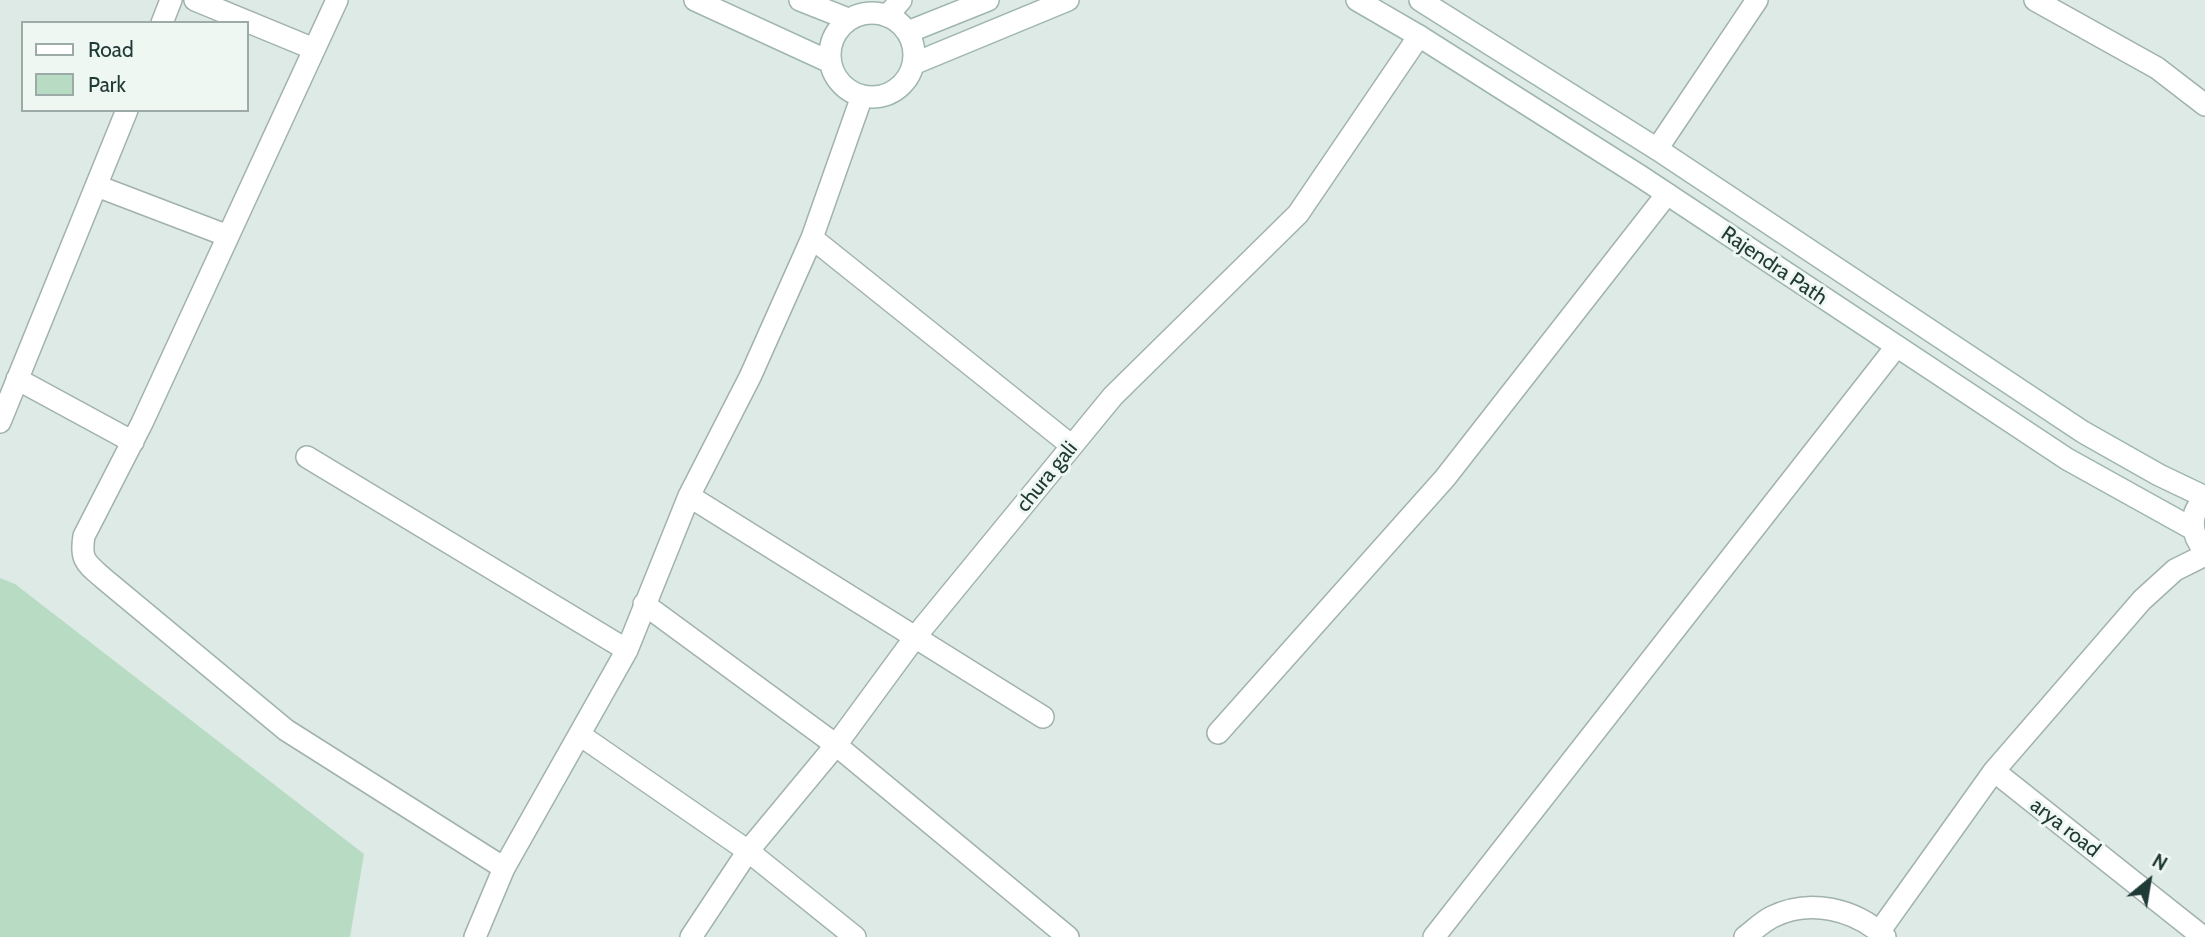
<!DOCTYPE html>
<html>
<head>
<meta charset="utf-8">
<style>
	body { margin:0 }
	#map { position:relative; width:2205px; height:937px; overflow:hidden; background:#deeae6; font-family:Cabin,sans-serif }
	canvas { display:block }
	.legend { position:absolute; left:21px; top:21px; width:228px; height:91px; box-sizing:border-box; background:#eff7f3; border:2px solid #9caba7; margin:0; padding:9px 12px; list-style:none; font-size:21px; color:#203a35 }
	.legend li { display:flex; align-items:center; gap:14px; height:35px }
	.legend b { width:35px; border:2px solid #9caba7 }
	.north { position:absolute; left:2114px; top:846px; width:70px; height:70px; -webkit-text-stroke:5px #eff7f3; paint-order:stroke; rotate:30deg; font-size:19px; font-weight:700; line-height:28px; text-align:center; color:#203a35 }
	.north::after { content:''; display:block; margin:auto; width:24px; height:32px; background:#203a35; clip-path:polygon(50% 0,100% 100%,50% 72%,0 100%) }
</style>
</head>
<body>
<div id="map">
<canvas width="2205" height="937"></canvas>
<ul class="legend">
<li><b style="height:9px;background:#fff"></b>Road</li>
<li><b style="height:19px;background:#b7dcc3"></b>Park</li>
</ul>
<div class="north">N</div>
</div>
<script>
const g = document.querySelector('canvas').getContext('2d');
g.lineJoin = 'round';
function paint(path, color) {
  g.fillStyle = color;
  g.fill(path, 'evenodd');
}
function strokePath(path, color, width, dash) {
  g.strokeStyle = color;
  g.lineWidth = width;
  g.lineCap = dash ? 'butt' : 'round';
  g.setLineDash(dash || []);
  g.stroke(path);
}
function drawText(font, color, halo, rows, align = 'center') {
  g.font = font + ' Cabin,sans-serif';
  g.lineWidth = 6;
  g.setLineDash([]);
  g.textBaseline = 'middle';
  g.strokeStyle = halo;
  g.fillStyle = color;
  for (const [text, x, y, turn = 0] of rows) {
    g.save();
    g.translate(x, y);
    g.rotate((+turn || 0) * Math.PI / 180);
    g.textAlign = isNaN(turn) ? turn : align;
    if (halo) g.strokeText(text, 0, 0);
    g.fillText(text, 0, 0);
    g.restore();
  }
}
const green = new Path2D(`
	M0,578L15,584L364,854L350,937H0Z`);
const minor = new Path2D(`
	M195,0L314,49
	M337,0L142,423L84,536C80,560 86,563 103,578L286,730L504,868
	M2035,0L2157,68L2205,105
	M887,16L901,0
	M162,23L171,0
	M1657,149L1757,0
	M97,186L228,236
	M812,238L1072,446
	M17,379L133,442
	M0,422L127,110
	M307,457L627,650
	M689,496L1043,717
	M644,604L836,745L916,636L1113,396L1298,214L1419,36
	M1218,733L1445,478L1667,194
	M580,735L748,851L855,937
	M1994,771L2203,937
	M1879,932L1994,771L2142,600L2175,570L2205,555
	M475,937L504,868L627,650L689,496L750,377L812,238L862,96
	M691,937L748,851L836,745L1068,937
	M1434,937L1896,347
	M1745,937C1753,931 1762,922 1772,917C1810,898 1855,909 1885,937`);
const secondary = new Path2D(`
	M695,0L830,62
	M800,0L848,19
	M1357,0L1419,36L1640,176L2067,459L2193,529
	M1420,0L1657,149L2083,432L2159,475L2205,497
	M830 55a42 42 0 1 1 84 0a42 42 0 1 1-84 0Z
	M908,32L988,0
	M913,64L1068,0
	M2205,499C2188,513 2191,536 2205,551`);
const streetNames = [
	["Rajendra Path",1774,266,34],
	["chura gali",1047,477,-51],
	["arya road",2065,828,38]
];
paint(green, '#b7dcc3');
strokePath(minor, '#a1b2ad', 24);
strokePath(secondary, '#9eb6af', 24);
strokePath(minor, '#fff', 21);
strokePath(secondary, '#fff', 21);
drawText('21px', '#203a35', '#eff7f3', streetNames);
</script>
</body>
</html>
